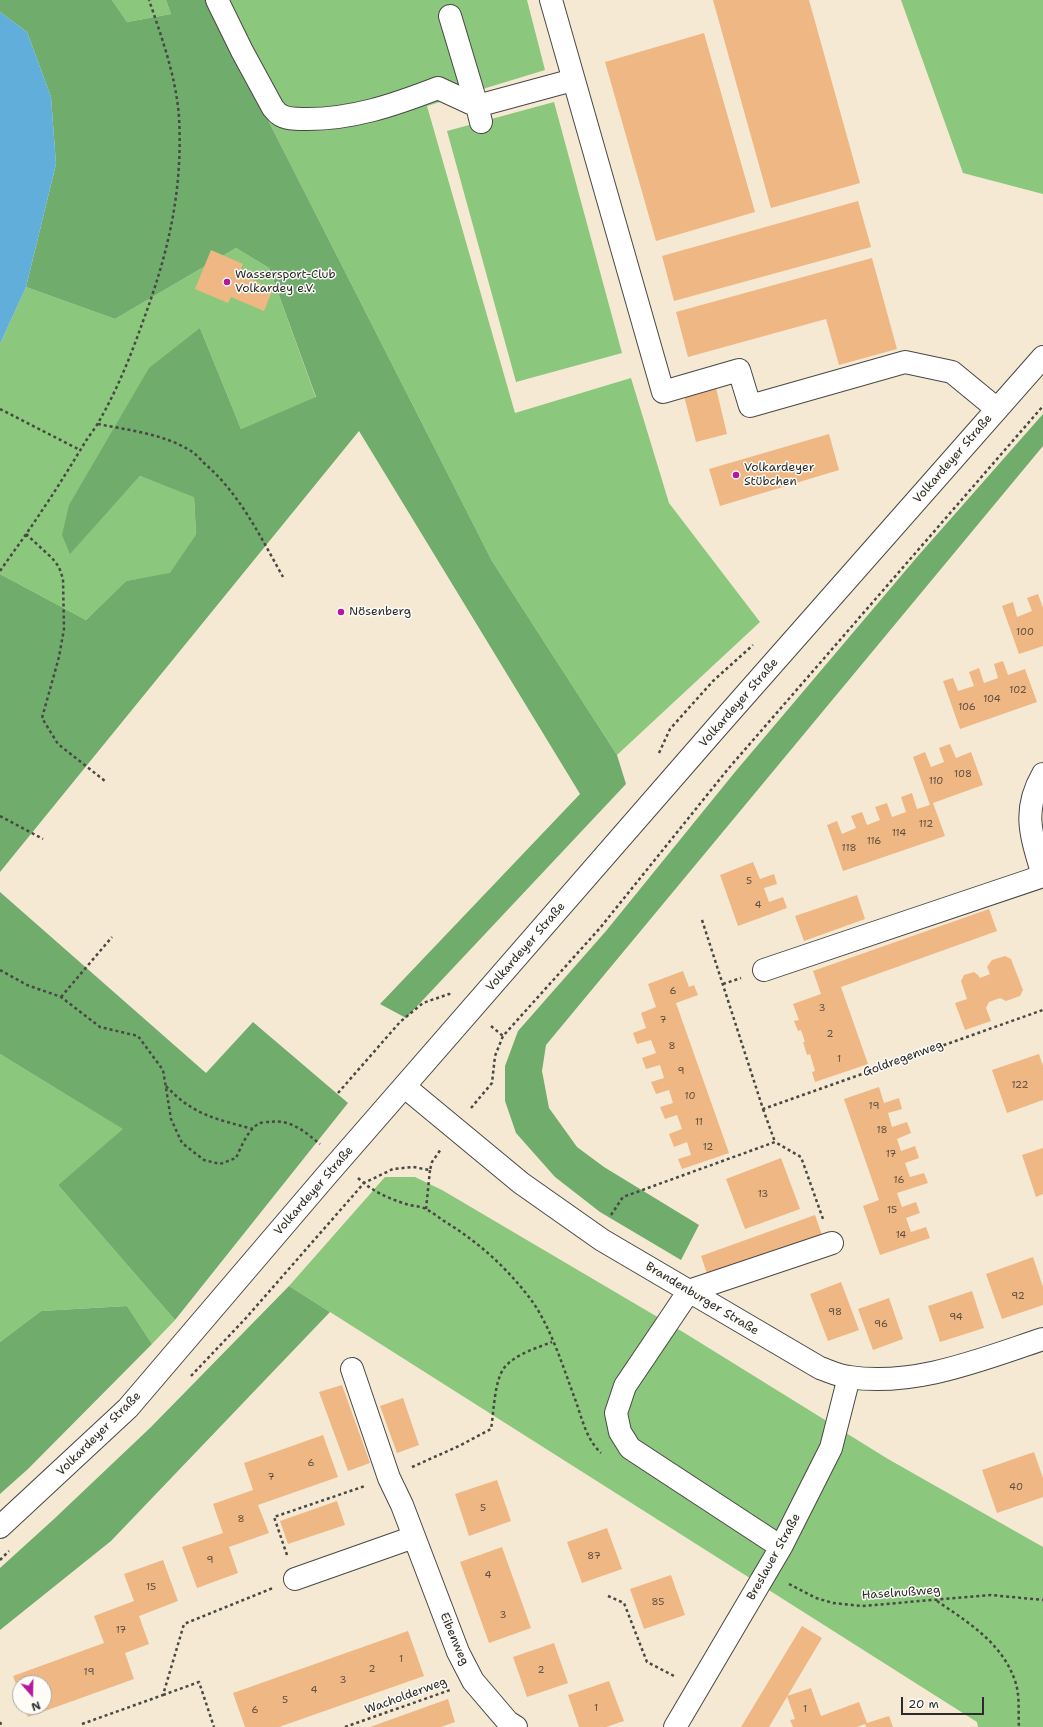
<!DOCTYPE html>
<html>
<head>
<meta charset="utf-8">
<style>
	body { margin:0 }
	#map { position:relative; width:1043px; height:1727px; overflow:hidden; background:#f5e9d4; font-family:"Shantell Sans",sans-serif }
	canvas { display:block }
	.north { position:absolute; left:12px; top:1675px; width:40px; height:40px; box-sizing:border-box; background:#fdfcf7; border:1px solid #a9a8a5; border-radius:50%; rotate:160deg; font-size:11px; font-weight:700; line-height:16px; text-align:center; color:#2b2b2b }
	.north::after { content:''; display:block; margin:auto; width:14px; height:18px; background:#b5179e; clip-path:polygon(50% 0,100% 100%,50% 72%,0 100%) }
	.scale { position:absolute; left:901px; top:1697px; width:83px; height:18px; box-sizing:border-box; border:2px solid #2b2b2b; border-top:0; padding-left:5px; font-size:12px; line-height:14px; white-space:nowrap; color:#2b2b2b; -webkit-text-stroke:3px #fdfcf7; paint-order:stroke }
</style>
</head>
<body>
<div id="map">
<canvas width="1043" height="1727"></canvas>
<div class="north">N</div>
<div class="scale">20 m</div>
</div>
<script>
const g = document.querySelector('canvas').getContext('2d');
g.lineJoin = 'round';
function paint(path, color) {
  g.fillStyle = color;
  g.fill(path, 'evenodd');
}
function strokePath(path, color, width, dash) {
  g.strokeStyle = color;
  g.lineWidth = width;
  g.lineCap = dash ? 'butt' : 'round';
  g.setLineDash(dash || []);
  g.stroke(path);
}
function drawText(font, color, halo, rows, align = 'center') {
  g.font = font + ' "Shantell Sans",sans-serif';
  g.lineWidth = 3;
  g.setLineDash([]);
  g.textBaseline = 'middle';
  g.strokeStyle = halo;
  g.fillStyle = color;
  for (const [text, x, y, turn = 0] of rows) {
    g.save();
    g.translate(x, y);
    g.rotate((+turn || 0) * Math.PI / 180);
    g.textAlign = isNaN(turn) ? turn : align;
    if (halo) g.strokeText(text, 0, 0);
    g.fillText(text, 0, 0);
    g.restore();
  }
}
const green = new Path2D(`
	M112,0H166L171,14L127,22Z
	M207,0H527L545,70L427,106L515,413L631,378L669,503L760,622L617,755L492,561Z
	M901,0H1043V194L963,173Z
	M554,102L622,353L516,382L447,131Z
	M236,248L269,268L316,398L241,429L200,328L70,553L140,476L194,496L196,534L170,574L126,581L86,620L0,574V344L26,287L115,319Z
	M0,1054L124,1129L58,1185L175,1320L152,1344L127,1306L41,1311L0,1342Z
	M385,1177H415L442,1190L683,1332L888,1459L1043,1547V1727H978L977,1722L289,1286Z`);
const forest = new Path2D(`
	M0,0H112L127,22L171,14L166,0H207L492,561L617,755L626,784L406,1018L380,1004L580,794L359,431L0,872V574L86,620L126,581L170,573L196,534L194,497L140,476L70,554L62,535L69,505L149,368L200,328L241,429L316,397L269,268L236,248L115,319L26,287L56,164L51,97L27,32L0,12Z
	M1043,414V446L546,1045L542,1071L549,1108L577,1147L604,1167L699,1225L681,1260L600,1212L555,1177L516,1133L505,1101V1066L518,1031L606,931L735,772L917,557Z
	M0,892L206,1073L253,1022L348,1103L175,1320L58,1185L123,1129L0,1054Z
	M289,1286L330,1312L111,1541L0,1630V1568L54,1519L151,1427Z
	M127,1306L152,1344L28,1469L0,1494V1342L41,1311Z`);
const water = new Path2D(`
	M0,12L27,32L51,97L56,164L26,287L0,344Z`);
const building = new Path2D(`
	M713,0H809L860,183L771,208Z
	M704,33L755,212L656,241L605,62Z
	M858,201L871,247L674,301L662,256Z
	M211,250L243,264L239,274L273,289L264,311L231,297L228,303L195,289Z
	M872,258L897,349L839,365L826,319L688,357L676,312Z
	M716,388L727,434L696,442L684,396Z
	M829,434L839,470L720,506L709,469Z
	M1038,594L1043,608V646L1019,654L1002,606L1013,602L1017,617L1032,611L1027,598Z
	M1003,661L1008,675L1025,669L1037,702L960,729L943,681L953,678L958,691L974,686L969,672L979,668L984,683L998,678L994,664Z
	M950,744L956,758L971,752L983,785L933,803L945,836L843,871L827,825L837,821L842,834L856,828L851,816L862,812L867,825L880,820L875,807L887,803L892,817L906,812L901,797L912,793L917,809L930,805L913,757L925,752L931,767L944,762L939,748Z
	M753,862L760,879L774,874L777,884L764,888L769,902L783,897L787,908L738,926L720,875Z
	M857,895L865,919L804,941L795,916Z
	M989,909L997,931L841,987L868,1064L815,1082L812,1072L815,1071L810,1054L807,1055L803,1042H805L801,1030L798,1031L794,1021L799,1020L793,1004L821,994L813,971Z
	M1005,956L1011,959L1023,990L1020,996L1006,1001L1000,998L989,1002L986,1008L991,1021L965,1030L955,1003L967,999L961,981L964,975L974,972L978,975L980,978L990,974L987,967L992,960Z
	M683,971L689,987L694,985L698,995L676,1003L729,1153L682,1169L678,1159L691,1155L687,1142L674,1147L669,1134L682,1129L677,1115L665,1119L660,1107L673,1103L669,1090L656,1094L651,1082L664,1078L660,1065L646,1069L642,1058L656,1053L651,1040L637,1044L633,1033L646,1028L641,1013L656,1007L648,984Z
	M1039,1054L1043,1066V1100L1007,1113L992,1070Z
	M879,1087L884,1103L899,1098L902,1109L888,1113L892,1127L907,1122L911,1133L897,1139L901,1151L915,1146L919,1158L905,1163L910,1177L924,1173L928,1183L897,1193L902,1207L916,1202L920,1213L906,1218L911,1232L926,1227L930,1238L880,1255L863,1206L879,1200L844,1099Z
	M1043,1148V1194L1036,1197L1022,1155Z
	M781,1158L800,1209L745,1229L726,1179Z
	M815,1215L823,1238L709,1279L701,1256Z
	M1033,1257L1043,1287V1305L1002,1319L986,1274Z
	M841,1282L859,1330L828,1341L810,1294Z
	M972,1291L984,1328L940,1342L928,1306Z
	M889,1298L903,1339L873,1350L858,1309Z
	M342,1385L370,1463L348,1471L319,1392Z
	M403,1398L419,1445L397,1453L380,1406Z
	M323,1435L338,1477L258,1505L269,1533L229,1547L238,1573L197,1588L182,1547L223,1533L213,1504L253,1490L244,1463Z
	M1034,1452L1043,1478V1497L997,1513L982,1470Z
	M497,1480L511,1521L469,1536L455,1494Z
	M337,1501L345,1525L288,1544L280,1521Z
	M607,1528L622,1569L582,1583L567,1542Z
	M502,1547L531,1628L489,1643L460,1562Z
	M163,1560L178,1601L139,1616L149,1644L125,1653L134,1679L28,1717L24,1707H44V1683H20V1695L13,1676L104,1643L94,1616L134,1601L124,1574Z
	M671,1575L685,1615L644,1629L630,1589Z
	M802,1626L822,1638L769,1727H741Z
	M408,1631L424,1676L279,1727H245L233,1693Z
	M554,1643L568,1683L527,1697L513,1657Z
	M609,1681L624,1721L606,1727H579L568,1695Z
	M811,1688L821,1716L859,1702L867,1723L889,1716L893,1727H866L865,1724L857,1727H793L790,1720L795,1719L787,1696Z
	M448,1699L455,1722L441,1727H370Z`);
const path = new Path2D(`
	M0,409L80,450
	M98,424C128,430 164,434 191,451C196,454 200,459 204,463C240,494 260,536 283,577
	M26,534L52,558L59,567L63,579L64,629L59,657L42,718L58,744L105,781
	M0,571C14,551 28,532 41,512C56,490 70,467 84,444C88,437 94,430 98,423C116,392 130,358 142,324C168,254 183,192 179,117C176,77 162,38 149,0
	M659,753L670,729L713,681L753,645
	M0,816L43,839
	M702,920L763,1109L1043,1010
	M0,970L27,985L61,997L100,1027L138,1036L163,1070L171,1119L182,1143L204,1160L220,1164L236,1158C241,1147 248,1130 258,1124C261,1122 267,1122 270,1122C291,1119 305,1132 320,1144
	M723,984L741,978
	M61,997L112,937
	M491,1026L503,1036
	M166,1086C193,1115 216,1119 253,1129
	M338,1093L400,1022L423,1003L449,994L450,995
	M471,1108L492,1083L495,1056L503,1036L600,928L728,769L1043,406
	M763,1109L775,1142
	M358,1178C372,1191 387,1198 406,1204C412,1206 420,1206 426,1209C432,1212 438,1217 444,1221C477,1241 505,1266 529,1297C550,1324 563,1367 575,1399C582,1418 586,1439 601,1453
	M426,1209L430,1170
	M611,1215L623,1197L775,1142L801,1157L823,1219
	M191,1376L246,1318L364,1183L393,1169L413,1167L430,1170L432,1162L441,1149
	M412,1467L459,1446L491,1429C494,1412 494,1382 504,1368C515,1354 537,1348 552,1342
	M287,1555L274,1517L365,1486
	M0,1560L9,1551
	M789,1584L816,1598L833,1603L862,1606L991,1595L1043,1600
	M608,1596L624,1603L647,1662L676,1677
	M937,1601C969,1623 1004,1644 1016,1684C1020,1698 1018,1713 1019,1727
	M163,1695L199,1682L214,1727
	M0,1722L2,1727
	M82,1724L163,1695L184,1624L273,1588
	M345,1727L450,1690`);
const minor = new Path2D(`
	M217,0L242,51L273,108C275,110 277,113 279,114C285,119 296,119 303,119C351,120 394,105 438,88L477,106
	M551,0L663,392L739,370L750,406L905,362L952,372L997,409
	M450,16L477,106
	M481,122L477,106L573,80
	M1043,774C1021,812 1032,837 1043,876
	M764,970L1043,876
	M405,1087L521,1183L602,1240L820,1368C829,1371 839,1376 849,1377C915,1387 982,1359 1043,1339
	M352,1369L389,1478L402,1505L458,1652L473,1681L508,1722L516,1727
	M781,1547L630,1448L620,1432L616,1413L625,1386L689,1291L832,1243
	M295,1579L414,1537
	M675,1727L781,1547L831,1448L849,1377`);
const major = new Path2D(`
	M0,1527L128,1408L326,1176L717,727L1043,357`);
const markers = [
	[227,282,4,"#b5179e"],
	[736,475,4,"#b5179e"],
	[341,612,4,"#b5179e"]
];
const numberNames = [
	["100",1025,632],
	["102",1018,690],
	["104",992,699],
	["106",967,707],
	["108",963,774],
	["110",936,781],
	["112",926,824],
	["114",899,833],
	["116",874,841],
	["118",849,848],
	["5",749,881],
	["4",758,905],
	["6",673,991],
	["3",822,1008],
	["7",663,1020],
	["2",830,1034],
	["8",672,1046],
	["1",839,1059],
	["9",681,1071],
	["122",1020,1085],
	["10",690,1096],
	["19",874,1106],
	["11",699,1122],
	["18",882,1130],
	["12",708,1147],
	["17",891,1154],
	["16",899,1180],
	["13",763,1194],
	["15",892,1210],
	["14",901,1235],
	["92",1018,1296],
	["98",835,1312],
	["94",956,1317],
	["96",881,1324],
	["6",311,1463],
	["7",271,1477],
	["40",1016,1487],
	["5",483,1508],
	["8",241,1519],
	["87",594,1556],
	["9",210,1560],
	["4",488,1575],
	["15",151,1587],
	["85",658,1602],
	["3",503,1615],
	["17",121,1630],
	["1",401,1659],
	["2",372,1669],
	["2",541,1670],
	["19",89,1672],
	["3",343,1680],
	["4",314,1690],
	["5",285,1700],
	["1",596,1708],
	["1",805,1709],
	["6",255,1710]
];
const poiNames = [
	["Wassersport-Club",235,275],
	["Volkardey e.V.",235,289],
	["Volkardeyer",744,468],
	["Stübchen",744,482],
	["Nösenberg",349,612]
];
const streetNames = [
	["Volkardeyer Straße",953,459,-49],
	["Volkardeyer Straße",739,703,-49],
	["Volkardeyer Straße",526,947,-49],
	["Goldregenweg",903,1059,-20],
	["Volkardeyer Straße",314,1191,-49],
	["Brandenburger Straße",702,1299,31],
	["Volkardeyer Straße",99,1434,-45],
	["Breslauer Straße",774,1557,-61],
	["Haselnußweg",901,1593,-4],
	["Eibenweg",454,1639,67],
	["Wacholderweg",406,1696,-20]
];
paint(green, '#8bc77d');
paint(forest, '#70ac6c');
paint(water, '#61aeda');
paint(building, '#efb783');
strokePath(minor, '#494844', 24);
strokePath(major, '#494844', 24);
strokePath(path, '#494844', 2.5, [3, 3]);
strokePath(minor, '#fff', 22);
strokePath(major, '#fff', 22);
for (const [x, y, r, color] of markers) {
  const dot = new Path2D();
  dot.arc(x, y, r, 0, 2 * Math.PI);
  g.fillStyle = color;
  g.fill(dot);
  strokePath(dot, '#fdfcf7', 1.5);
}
drawText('10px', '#5c4e41', null, numberNames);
drawText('12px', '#2b2b2b', '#fdfcf7', poiNames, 'left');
drawText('12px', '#2b2b2b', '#fdfcf7', streetNames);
</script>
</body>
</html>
